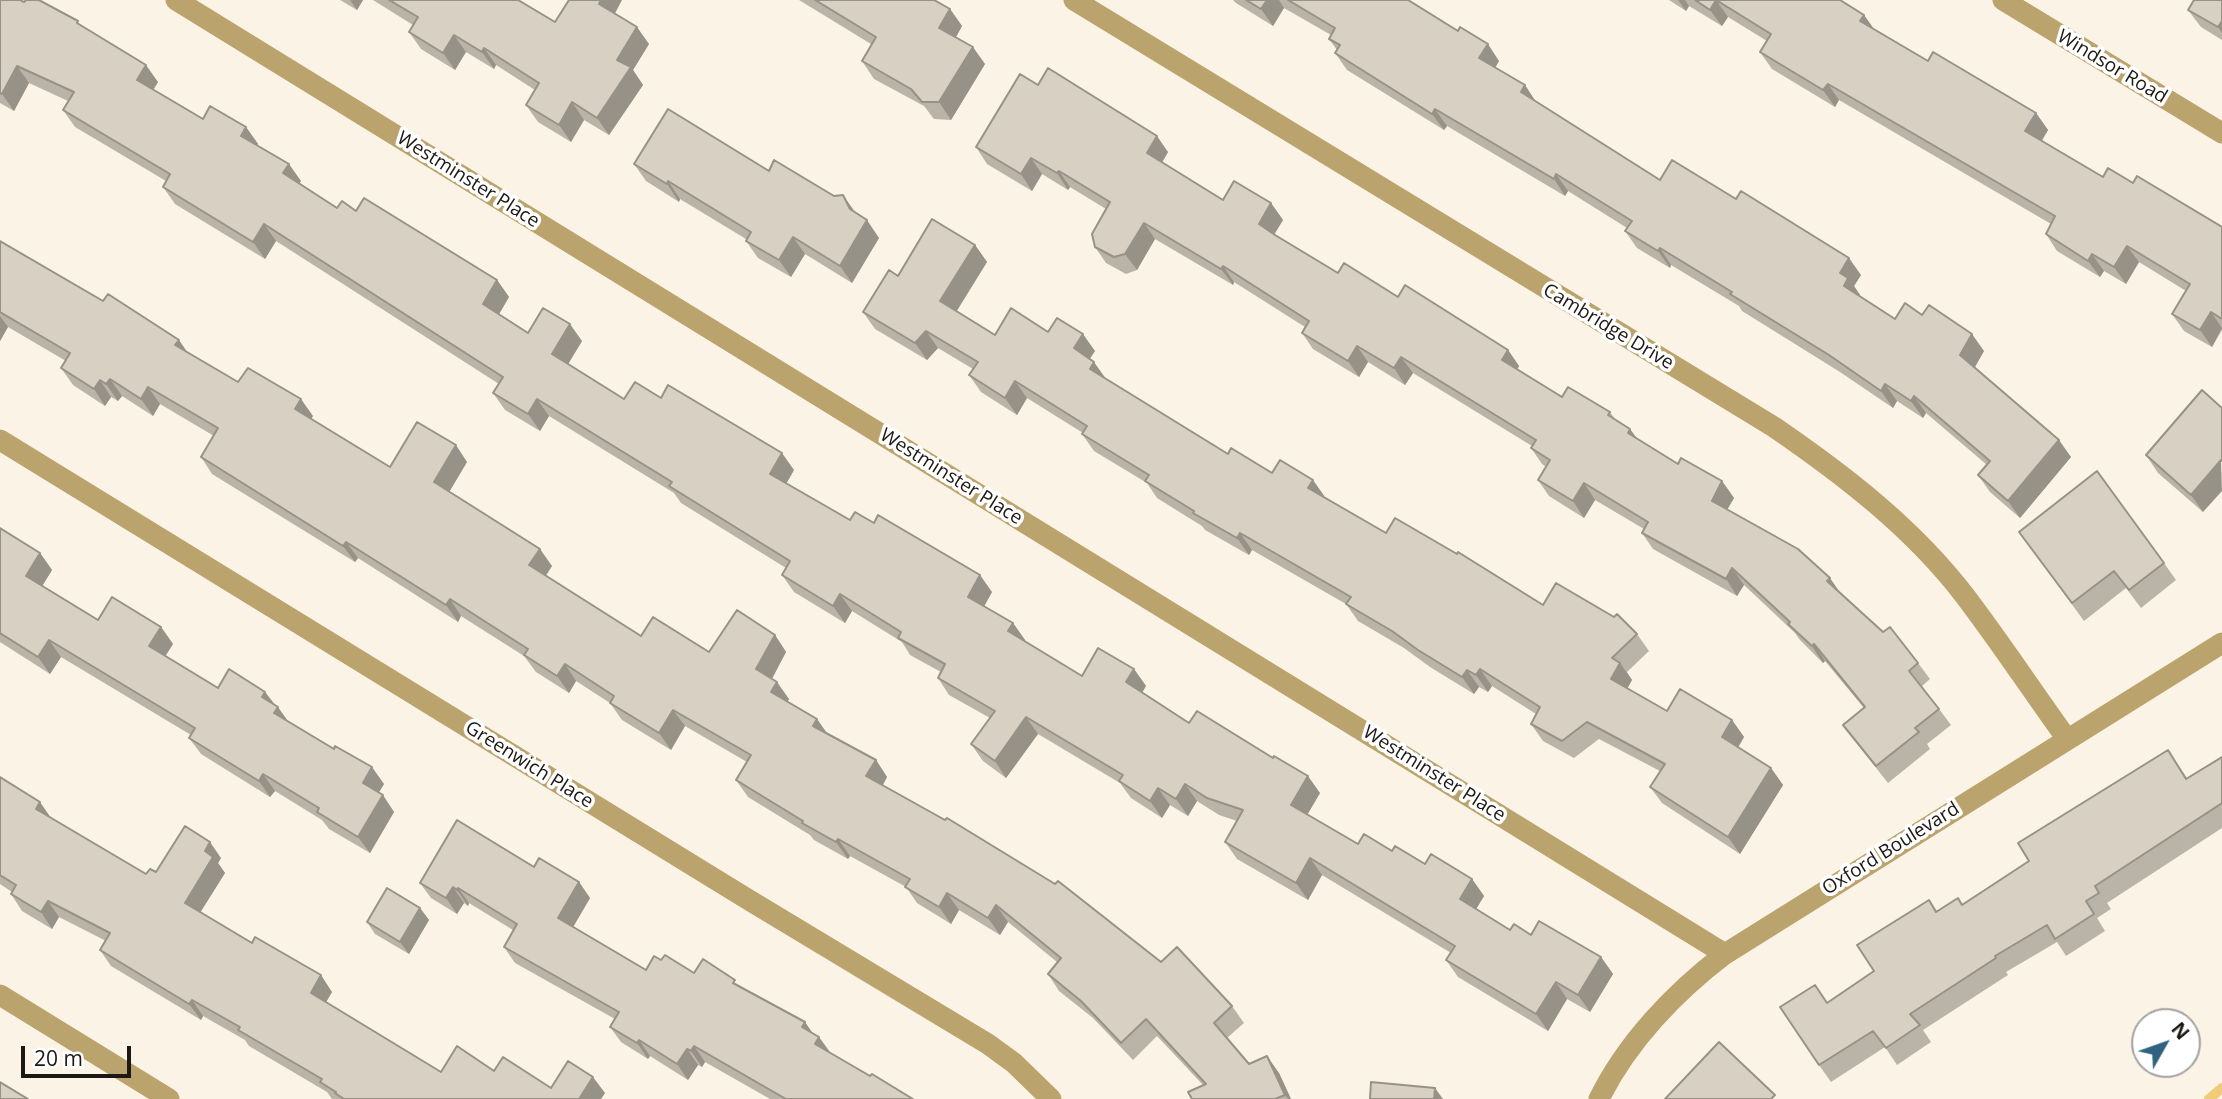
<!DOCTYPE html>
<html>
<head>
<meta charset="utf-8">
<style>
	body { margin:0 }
	#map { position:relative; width:2222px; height:1099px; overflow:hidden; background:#fbf4e6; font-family:"Open Sans",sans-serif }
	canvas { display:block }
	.north { position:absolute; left:2131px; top:1008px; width:70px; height:70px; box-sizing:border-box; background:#fff; border:2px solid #a4a3a1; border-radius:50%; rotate:50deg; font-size:19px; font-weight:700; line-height:28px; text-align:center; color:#1c1914 }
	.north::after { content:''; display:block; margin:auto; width:24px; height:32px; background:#316380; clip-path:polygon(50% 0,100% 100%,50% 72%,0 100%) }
	.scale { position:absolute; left:21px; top:1046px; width:110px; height:32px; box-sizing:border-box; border:4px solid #1c1914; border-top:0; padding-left:9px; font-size:21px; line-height:24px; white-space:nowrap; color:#1c1914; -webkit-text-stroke:5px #fff; paint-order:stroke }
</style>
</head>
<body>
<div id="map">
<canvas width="2222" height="1099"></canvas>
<div class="north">N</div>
<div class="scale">20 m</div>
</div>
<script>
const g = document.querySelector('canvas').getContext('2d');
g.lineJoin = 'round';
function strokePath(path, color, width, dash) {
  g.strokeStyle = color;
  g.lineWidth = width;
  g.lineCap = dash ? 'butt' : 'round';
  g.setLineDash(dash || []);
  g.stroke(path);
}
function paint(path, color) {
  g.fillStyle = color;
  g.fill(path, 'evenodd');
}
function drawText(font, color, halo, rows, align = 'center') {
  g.font = font + ' "Open Sans",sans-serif';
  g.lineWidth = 7;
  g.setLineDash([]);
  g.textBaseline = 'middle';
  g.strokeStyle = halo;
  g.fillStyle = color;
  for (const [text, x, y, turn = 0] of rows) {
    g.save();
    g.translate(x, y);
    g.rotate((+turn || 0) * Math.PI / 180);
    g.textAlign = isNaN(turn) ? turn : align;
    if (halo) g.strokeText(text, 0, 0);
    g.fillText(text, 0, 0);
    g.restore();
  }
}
const stream = new Path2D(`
	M2209,1099L2222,1088`);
const minor = new Path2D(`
	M176,0L1725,954
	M1074,0L1774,427C1844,475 1913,528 1965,596C2000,642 2033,692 2067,739
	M2003,0L2222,133
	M0,440L749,900L988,1044L1014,1063L1051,1099
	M0,995L169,1099
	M1599,1099C1627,1042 1675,992 1725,954L2222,643`);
const wall = new Path2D(`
	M0,0L24,2L82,26L158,82L153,90L203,119L246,127L258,144L257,145L301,181L299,183L337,208L356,211L497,280L509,297L499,314L528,333L582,341L568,364L624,399L661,398L794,470L786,484L850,520L992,592L984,606L1013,623L1025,640L1024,641L1082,676L1134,669L1146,686L1142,693L1189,723L1320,793L1307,815L1358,844L1392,851L1425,864L1472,879L1484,896L1476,909L1510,930L1531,935L1601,957L1613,974L1590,1012L1567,999L1548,1031L1458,977L1446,960L1451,953L1322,875L1308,900L1237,859L1225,842L1237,821L1219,815L1197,801L1188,816L1170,805L1162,818L1131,798L1120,783L1038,734L1006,778L983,761L971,744L990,718L949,695L938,678L941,672L910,655L902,642L852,611L845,623L794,592L782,575L786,568L681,503L674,493L549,416L540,431L505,410L493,393L499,384L276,241L265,259L175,204L163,187L166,181L75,127L63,110L68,101L29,83L14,111L0,103Z
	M340,0H363L357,10Z
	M373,0H518L555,22L615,14L649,44L633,70L643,85L609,135L584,120L571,142L538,122L526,105L535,90L496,65L494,69L466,52L455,70L421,49L409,32L413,25Z
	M799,0H934L950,9L962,26L956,37L985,64L951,120L934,119L924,106L874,79L862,61L871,44Z
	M1233,0H1408L1499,61L1495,68L1525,85L1535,101L1660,180L1861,275L1854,286L1860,295V296L1895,319L1922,315L1984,351L1975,367L2071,457L2020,518L1990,492L1978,475L1987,465L1926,413L1923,418L1897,401L1893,408L1840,372L1742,311L1739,306L1671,265L1670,268L1637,248L1625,231L1627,228L1568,191L1565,196L1447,126L1444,130L1347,70L1335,53L1337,50L1329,39L1331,35L1284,8L1273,26L1236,3Z
	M1669,0H1840L1864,15L1874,29L1928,61L2036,113L2048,130L2042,141L2103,177L2133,183L2222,227V330L2212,347L2184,331L2172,314L2186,291L2139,262L2126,284L2104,271L2100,277L2057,251L2046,234L2051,224L1839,100L1835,107L1772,69L1760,52L1767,41L1728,17L1722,26L1689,6L1686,11Z
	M2222,0V40L2201,27L2188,10Z
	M1038,85L1168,152L1162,163L1223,200L1271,203L1283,220L1274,234L1338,273L1398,297L1508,350L1519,366L1517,370L1562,397L1610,412L1615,419L1638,439L1678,464L1722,481L1734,498L1727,509L1840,593L1883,632L1918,663L1930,679L1922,686L1951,725L1927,744L1930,749L1888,783L1855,741L1843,725L1864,708L1825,661L1823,663L1800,640L1795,633L1744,585L1737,596L1653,549L1642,533L1644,529L1595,500L1584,518L1549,496L1538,480L1546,467L1542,464L1531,448L1532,446L1413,373L1405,385L1368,362L1359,377L1313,349L1302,333L1305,327L1234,282L1233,285L1155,239L1137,270L1126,274L1106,263L1095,247L1106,209L1070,187L1068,190L1042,174L1032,191L987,164L976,147Z
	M634,164L769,171L856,213L879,238L852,283L805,254L791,277L758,258L746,241V239L680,199L679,202L646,181Z
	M0,241L238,382L313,416L311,419L390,467L467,462L449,492L552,566L546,576L641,636L709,652L775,635L786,652L772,679L789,699L787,702L817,719L826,733L876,760L887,777L883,785L1232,1006L1244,1023L1227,1038L1249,1064L1279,1073L1291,1099H1192L1203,1085L1157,1036L1133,1060L1093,1018L1059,991L1048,974L1057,962L1008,922L1000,935L959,910L951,924L917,903L906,887L850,856L848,859L814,840L810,835L748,797L736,780L747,762L685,726L671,750L622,720L610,703L576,681L569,693L536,672L524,656L461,616L458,622L358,558L355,562L212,474L201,457L214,436L160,404L153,416L122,396L118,401L111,397L105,406L73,385L61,368L66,361L8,327L0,341Z
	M975,245L987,262L957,311L995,335L1048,332L1095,351L1090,359L1106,379L1228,454L1325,497L1386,533L1543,605L1637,634L1649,651L1627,672L1632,680L1627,689L1667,711L1732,720L1744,737L1738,748L1771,768L1783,785L1740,854L1662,803L1650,787L1660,771L1599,739L1574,758L1543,741L1531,724L1536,714L1492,686L1488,692L1479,687L1474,694L1430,667L1404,648L1358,621L1346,604L1252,550L1249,555L1205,530L1202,526L1157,498L1147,483L1094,451L1082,434L1083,433L1027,398L1017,415L981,392L969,375L973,369L938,348L927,360L875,329L863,312L898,276Z
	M2222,408L2203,512L2158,473L2146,455Z
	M0,528L40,553L52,570L42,586L98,620L161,627L173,644L165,656L218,688L265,692L288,721L384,784L379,792L394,812L370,853L329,829L322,820L275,791L270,797L201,754L189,738L191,735L61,657L50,674L0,642Z
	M2019,532L2164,563L2176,580L2141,608L2126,588L2084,621Z
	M2168,750L2187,778L2222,757V828L2107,903L2111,909L2097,918L2105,931L2066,956L2057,942L2006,972L2008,975L1923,1030L1931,1042L1897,1065L1885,1047L1831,1082L1819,1065L1827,1003L1874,971L1929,900L1937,911L1962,904L2029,861Z
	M0,777L51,818L146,874L221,858L218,863L225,873L200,913L332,992L326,1002L441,1072L494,1071L551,1088L605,1093L601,1099H332L327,1092L249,1046L245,1040L203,1016L201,1020L111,966L100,950L106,941L59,917L52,929L22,911L11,894L12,892L0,884Z
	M534,867L579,882L590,898L573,927L646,970L661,960L694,973L740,986L805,1022L812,1033L830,1053L913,1099H770L705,1062L702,1067L698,1065L688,1080L650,1056L648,1059L621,1042L610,1027L615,1019L515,963L504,947L513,930L469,903L468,906L464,903L457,914L431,898L420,883Z
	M420,908L429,920L409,954L375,934L367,922Z`);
const shadedWall = new Path2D(`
	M350,0H363L357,10Z
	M601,0H622L611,21L599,4Z
	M1267,0H1279L1284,8L1273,26L1261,9Z
	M1678,0H1685L1689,6L1686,11Z
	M1716,0L1728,17L1722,26L1710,10Z
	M950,9L962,26L951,46L939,28Z
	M1864,15L1876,32L1860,21Z
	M2222,21V33L2218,27Z
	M637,27L649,44L633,70L643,85L609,135L597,118L617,60Z
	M454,35L466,52L455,70L443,53Z
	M1488,44L1499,61L1491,75L1479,58Z
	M973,47L985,64L951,120L939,102Z
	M484,48L496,65L494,69L482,52Z
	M146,65L158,82L149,97L137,80Z
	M17,66L29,83L14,111L2,94Z
	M1828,84L1839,100L1835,107L1823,90Z
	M1525,85L1536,102L1521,92Z
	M572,102L584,120L571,142L559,125Z
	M1435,109L1447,126L1444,130L1432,114Z
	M2036,113L2048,130L2037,148L2025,131Z
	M246,127L258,144L253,153L241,136Z
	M1157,136L1168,152L1158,169L1147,153Z
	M1031,158L1042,174L1032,191L1021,174Z
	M289,164L301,181L295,190L283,173Z
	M1059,171L1070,187L1068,190L1057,173Z
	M1556,174L1568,191L1565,196L1554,179Z
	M668,181L680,199L679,202L667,184Z
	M843,195L855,212L862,227L850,209Z
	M1271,203L1283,220L1271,240L1259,224Z
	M867,220L879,238L852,283L840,266Z
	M1144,223L1155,239L1137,270L1125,254Z
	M264,224L276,241L265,259L253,242Z
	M793,237L805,254L791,277L779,260Z
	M975,245L987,262L952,318L940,301Z
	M2127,246L2139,262L2126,284L2114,267Z
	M1660,248L1671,265L1670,268L1658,251Z
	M2092,254L2104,271L2100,277L2088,261Z
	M1849,258L1861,275L1854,286L1860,295L1856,303L1844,286L1840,273Z
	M1223,266L1234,282L1233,285L1221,269Z
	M497,280L509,297L495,321L483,304Z
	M2211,312L2222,328L2212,347L2200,330Z
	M0,316L8,327L0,341Z
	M570,324L582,341L564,371L552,354Z
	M926,331L938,348L927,360L915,343Z
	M1083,334L1095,351L1085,365L1074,348Z
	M1972,334L1984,351L1972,372L1960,355Z
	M179,340L190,356L175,345Z
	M1357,346L1368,362L1359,377L1348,361Z
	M1508,350L1519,366L1513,377L1502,360Z
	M1401,357L1413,373L1405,385L1394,368Z
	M1094,362L1106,379L1090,369Z
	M110,379L122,396L118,401L106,384Z
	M100,380L111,397L105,406L94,389Z
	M1015,381L1027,398L1017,415L1005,398Z
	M1885,384L1897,401L1893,408L1881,391Z
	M148,387L160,404L153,416L141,399Z
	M1914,396L1926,413L1923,418L1911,401Z
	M301,399L313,416L307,425L295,409Z
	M537,399L549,416L540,431L528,414Z
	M1630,429L1642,445L1628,433Z
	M2059,440L2071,457L2020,518L2008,501Z
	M456,445L467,462L445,499L434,482Z
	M782,453L794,470L782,491L770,474Z
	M2221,460L2222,491L2203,512L2191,495Z
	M1313,480L1325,497L1308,488Z
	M1722,481L1734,498L1723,517L1712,501Z
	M1584,483L1595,500L1584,518L1573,501Z
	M1240,533L1252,550L1249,555L1237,538Z
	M346,542L358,558L355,562L343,546Z
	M540,549L552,566L541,582L529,565Z
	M40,553L52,570L38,593L26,576Z
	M1732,568L1744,585L1737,596L1726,579Z
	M980,575L992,592L980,614L968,597Z
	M1830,578L1841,594L1827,581Z
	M840,594L852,611L845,623L833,606Z
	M450,599L461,616L458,622L446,605Z
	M1013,623L1025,640L1020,648L1008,631Z
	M161,627L173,644L161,663L149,646Z
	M775,635L786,652L768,686L756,669Z
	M49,640L61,657L50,674L38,657Z
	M1814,644L1825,661L1823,663L1812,646Z
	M1620,663L1632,680L1623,696L1611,679Z
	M565,664L576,681L569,693L557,676Z
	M1134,669L1146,686L1138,699L1126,682Z
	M1480,669L1492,686L1488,692L1476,675Z
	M1467,670L1479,687L1474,694L1462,677Z
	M777,682L789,699L783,709L771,692Z
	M265,692L277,708L278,707L289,723L286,729L262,697Z
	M673,710L685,726L671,750L659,733Z
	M1026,717L1038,734L1006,778L995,761Z
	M817,719L829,736L813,726Z
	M1732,720L1744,737L1734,754L1722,737Z
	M876,760L887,777L878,793L866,776Z
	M372,767L384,784L375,799L363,783Z
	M1771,768L1783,785L1740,854L1728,837Z
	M263,774L275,791L270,797L259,781Z
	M1308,776L1320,793L1303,822L1291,805Z
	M1185,784L1197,801L1188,816L1176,799Z
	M1158,788L1170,805L1162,818L1150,801Z
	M383,795L394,812L370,853L358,837Z
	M40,802L51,818L36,809Z
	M838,839L850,856L848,859L836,842Z
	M210,842L221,858L218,863L225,873L196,919L185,903L205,851Z
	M1310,858L1322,875L1308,900L1296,883Z
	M1472,879L1484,896L1472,916L1460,899Z
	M579,882L590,898L569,934L558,918Z
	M453,887L464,903L457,914L446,898Z
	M458,888L469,903L468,906L457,890Z
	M947,893L959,910L951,924L939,907Z
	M48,901L59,917L52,929L41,912Z
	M996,905L1008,922L1000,935L988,918Z
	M420,908L429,920L409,954L400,942Z
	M1601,957L1613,974L1590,1012L1578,995Z
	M321,975L332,992L322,1009L311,993Z
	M1556,982L1567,999L1548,1031L1536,1014Z
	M192,1000L203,1016L201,1020L189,1004Z
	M805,1022L816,1038L802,1027Z
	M819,1037L830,1052L815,1044Z
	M639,1040L650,1056L648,1059L637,1043Z
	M694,1046L705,1062L702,1067L691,1051Z
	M687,1049L698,1065L688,1080L677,1064Z
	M1267,1056L1279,1073L1291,1099H1288L1285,1095Z
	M593,1077L605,1093L601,1099H579Z
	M1435,1088L1443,1099H1434Z`);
const building = new Path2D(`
	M0,0H20L24,2L26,0H39L78,21L77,23L146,65L137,80L203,119L210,106L246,127L241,136L289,164L283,173L337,208L342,201L356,211L364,198L497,280L483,304L528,333L543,308L570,324L552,354L624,399L635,382L661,398L668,385L782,453L770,474L850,520L855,512L874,523L878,515L980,575L968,597L1013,623L1008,631L1082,676L1098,648L1134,669L1126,682L1189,723L1197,711L1273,758L1274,756L1308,776L1291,805L1358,844L1364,834L1392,851L1395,846L1425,864L1431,854L1472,879L1460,899L1510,930L1514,924L1531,935L1539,921L1601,957L1578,995L1556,982L1536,1014L1446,960L1455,946L1310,858L1296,883L1225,842L1243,810L1207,798L1185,784L1176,799L1158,788L1150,801L1119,781L1123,775L1026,717L995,761L971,744L995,711L938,678L945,664L898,638L901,632L840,594L833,606L782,575L790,561L669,486L672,482L537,399L528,414L493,393L503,377L264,224L253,242L163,187L170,174L63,110L74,92L17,66L2,94L0,93Z
	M389,0H518L555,22L569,0H601L599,4L637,27L617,60L631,67L597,118L572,102L559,125L526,105L539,83L484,48L482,52L454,35L443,53L409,32L418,17Z
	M815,0H934L950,9L939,28L973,47L939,102H922L911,89L862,61L876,37Z
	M1246,0H1267L1261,9Z
	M1288,0H1408L1458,31L1460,27L1488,44L1479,58L1525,85L1521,92L1660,180L1672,160L1736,199L1741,191L1849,258L1840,273L1848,278L1844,286L1895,319L1905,303L1922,315L1929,305L1972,334L1960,355L2059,440L2008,501L1978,475L1990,461L1914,396L1911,401L1885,384L1881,391L1829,355L1730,294L1732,292L1660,248L1658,251L1625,231L1632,221L1556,174L1554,179L1435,109L1432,114L1335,53L1340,45L1329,39L1335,28Z
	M1695,0H1840L1864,15L1860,21L1928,61L1933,52L2036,113L2025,131L2103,177L2108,168L2133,183L2137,176L2222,227V319L2211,312L2200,330L2172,314L2190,284L2127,246L2114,267L2092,254L2088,261L2046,234L2055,216L1828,84L1823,90L1760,52L1771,34L1716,0L1710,10Z
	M2194,0H2222V21L2218,27L2188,10Z
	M1048,68L1157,136L1147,153L1223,200L1234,181L1271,203L1259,224L1275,235L1338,273L1344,263L1398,297L1405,285L1508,350L1502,360L1562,397L1568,387L1610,412L1608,415L1630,429L1628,433L1678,464L1681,458L1722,481L1712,501L1798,549L1830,578L1827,581L1883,632L1890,627L1918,663L1909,671L1939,709L1915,728L1919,732L1876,766L1843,725L1865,707L1814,644L1812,646L1788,624L1790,622L1732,568L1726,579L1642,533L1648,522L1584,483L1573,501L1538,480L1550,460L1531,448L1536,440L1401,357L1394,368L1357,346L1348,361L1302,333L1309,321L1223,266L1221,269L1144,223L1125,254L1114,257L1095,247L1092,234L1110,202L1059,171L1057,173L1031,158L1021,174L976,147L1020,74L1038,85Z
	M668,109L769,171L774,160L834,196L843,195L850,209L867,220L840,266L793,237L779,260L746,241L751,232L668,181L667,184L634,164Z
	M932,219L975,245L940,301L995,335L1011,308L1048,332L1057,318L1083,334L1074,348L1094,362L1090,369L1228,454L1231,448L1272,473L1280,460L1313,480L1308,488L1386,533L1395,518L1457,554L1458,552L1543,605L1556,583L1614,617L1617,614L1637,634L1612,658L1620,663L1611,679L1667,711L1680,689L1732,720L1722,737L1771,768L1728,837L1650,787L1665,764L1587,722L1562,741L1531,724L1540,707L1480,669L1476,675L1467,670L1462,677L1418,650L1392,631L1346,604L1351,597L1240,533L1237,538L1193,513L1194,511L1145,481L1149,475L1082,434L1087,426L1015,381L1005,398L969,375L978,362L926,331L915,343L863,312L889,270L898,276Z
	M0,241L103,301L108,294L179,340L175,345L238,382L248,368L301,399L295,409L390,467L417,422L456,445L434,482L540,549L529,565L641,636L653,617L709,652L737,610L775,635L756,669L777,682L771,692L817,719L813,726L876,760L866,776L945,820L947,818L1055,884L1058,881L1161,962L1177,947L1232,1006L1214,1023L1249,1064L1267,1056L1285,1095L1275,1099H1192L1188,1092L1206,1084L1146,1019L1121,1043L1081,1001L1048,974L1061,958L996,905L988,918L947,893L939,907L905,887L910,879L838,839L836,842L802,823L803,821L736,780L751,755L673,710L659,733L610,703L614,696L565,664L557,676L524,655L528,649L450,599L446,605L346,542L343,546L201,457L218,428L148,387L141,399L110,379L106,384L100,380L94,389L61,368L70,353L0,312Z
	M2202,390L2222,408V461L2221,460L2191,495L2146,455Z
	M2097,471L2164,563L2129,590L2114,571L2072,603L2019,532Z
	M0,528L40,553L26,576L98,620L112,597L161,627L149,646L218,688L229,669L265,692L262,697L278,707L274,713L334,749L335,746L372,767L363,783L383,795L358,837L317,812L319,808L263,774L259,781L189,738L195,728L49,640L38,657L0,633Z
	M2168,750L2186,779L2222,757V803L2095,886L2099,893L2086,901L2094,914L2055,939L2047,925L1995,956L1996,958L1910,1014L1920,1025L1886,1048L1873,1031L1819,1065L1780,1007L1815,985L1827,1003L1874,971L1857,945L1929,900L1936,912L1958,898L1962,905L2029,861L2018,843Z
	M0,777L40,802L36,809L146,874L150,869L156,872L185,826L210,842L205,851L213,857L185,903L252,943L255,937L321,975L311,993L441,1072L457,1046L494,1071L503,1057L551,1088L568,1061L593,1077L579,1099H344L335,1093L336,1092L320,1082L322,1079L238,1030L240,1027L192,1000L189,1004L100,950L110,933L48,901L41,912L11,894L16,885L0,875Z
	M457,820L534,867L539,858L579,882L558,918L646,970L654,956L661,960L665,955L694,973L703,959L735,980L733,983L805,1022L802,1027L819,1037L815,1044L870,1076L872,1074L913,1099H786L694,1046L691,1051L687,1049L677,1064L639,1040L637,1043L610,1027L619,1012L504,947L517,924L458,888L457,890L453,887L446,898L420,883Z
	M387,888L420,908L400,942L367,922Z
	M1719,1042L1775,1095L1771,1099H1665Z
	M0,1082L28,1099H0Z
	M1371,1082L1435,1088L1434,1099H1370Z`);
const streetNames = [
	["Windsor Road",2112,67,31],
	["Westminster Place",468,180,32],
	["Cambridge Drive",1608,327,31],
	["Westminster Place",951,477,32],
	["Greenwich Place",529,765,32],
	["Westminster Place",1434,774,32],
	["Oxford Boulevard",1891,849,-32]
];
strokePath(stream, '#f0cc78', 10);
strokePath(minor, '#bba36d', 21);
paint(wall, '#bab4a8');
paint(shadedWall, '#979288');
paint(building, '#d8d1c3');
strokePath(building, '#979288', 2);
drawText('19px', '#1c1914', '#fff', streetNames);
</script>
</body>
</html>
